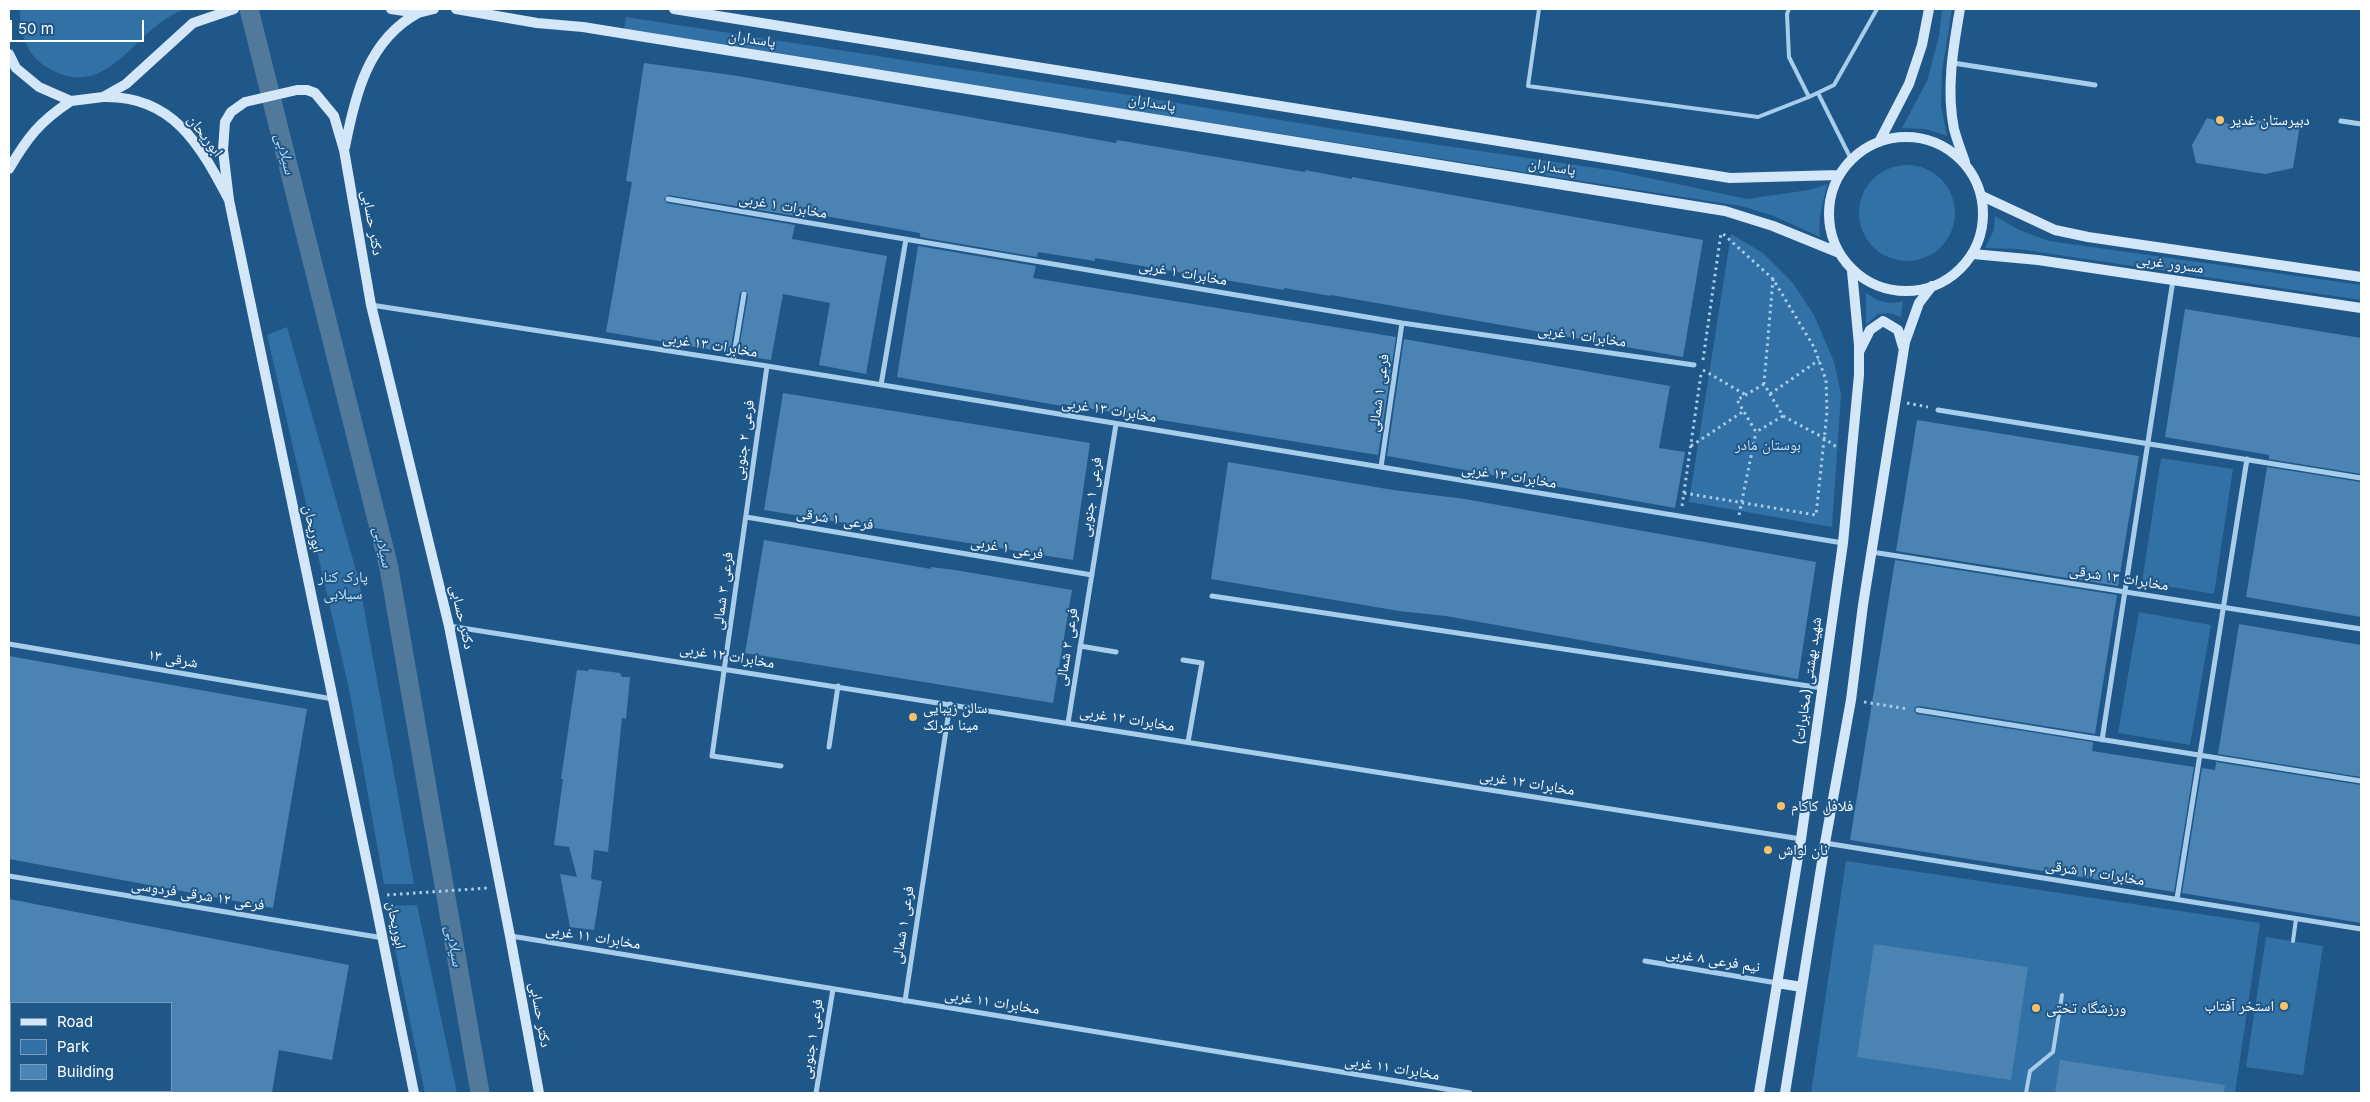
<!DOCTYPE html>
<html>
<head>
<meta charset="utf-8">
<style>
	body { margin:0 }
	#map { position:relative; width:2370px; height:1102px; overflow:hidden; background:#1f5788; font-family:Inter,sans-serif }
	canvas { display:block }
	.frame { position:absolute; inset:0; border:10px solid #fff; pointer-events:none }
	.legend { position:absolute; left:10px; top:1002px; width:162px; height:90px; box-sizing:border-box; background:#1f5788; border:1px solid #799ab8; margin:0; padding:6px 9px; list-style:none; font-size:15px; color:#fff }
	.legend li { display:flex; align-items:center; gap:10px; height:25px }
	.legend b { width:25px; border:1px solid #799ab8 }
	.scale { position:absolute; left:10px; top:20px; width:134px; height:22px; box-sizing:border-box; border:2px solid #fff; border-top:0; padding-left:6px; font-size:15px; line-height:18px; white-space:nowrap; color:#fff; -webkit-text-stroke:4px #1f5788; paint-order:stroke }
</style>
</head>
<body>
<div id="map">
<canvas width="2370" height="1102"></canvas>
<div class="frame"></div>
<ul class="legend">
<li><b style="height:6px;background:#d4e7f8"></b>Road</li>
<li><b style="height:14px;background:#3271a5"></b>Park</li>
<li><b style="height:14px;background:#4b83b2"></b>Building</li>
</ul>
<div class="scale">50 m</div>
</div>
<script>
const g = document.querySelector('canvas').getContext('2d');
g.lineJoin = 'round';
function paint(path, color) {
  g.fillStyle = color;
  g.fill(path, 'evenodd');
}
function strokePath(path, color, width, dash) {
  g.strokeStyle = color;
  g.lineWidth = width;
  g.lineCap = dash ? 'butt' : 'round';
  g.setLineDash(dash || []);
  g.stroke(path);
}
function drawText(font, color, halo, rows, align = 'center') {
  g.font = font + ' Inter,"Noto Naskh Arabic",sans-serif';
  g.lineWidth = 4;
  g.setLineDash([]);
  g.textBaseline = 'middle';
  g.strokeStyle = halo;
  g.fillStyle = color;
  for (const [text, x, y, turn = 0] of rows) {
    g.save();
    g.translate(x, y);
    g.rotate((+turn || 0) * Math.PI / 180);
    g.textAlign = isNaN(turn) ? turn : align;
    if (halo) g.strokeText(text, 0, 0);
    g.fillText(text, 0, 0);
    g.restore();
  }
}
const green = new Path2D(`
	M20,9H184C176,13 168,17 161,22C124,50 98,100 45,66C25,53 20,31 20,9Z
	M1942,9H1952L1942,71L1941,106L1947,136L1926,129L1902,128L1927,81L1939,36Z
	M626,17L1135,96L1365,134L1616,171L1747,199L1809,190L1828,184C1822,203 1818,217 1820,237L1774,216L1741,206L624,31Z
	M1859 213a48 48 0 1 1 96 0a48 48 0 1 1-96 0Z
	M1995,216L2019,230L2049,241L2361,285V300L2018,249L1985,248L1994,230Z
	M1731,234L1763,253L1792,282L1814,315L1834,362L1841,394L1832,527L1689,502Z
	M1866,293C1879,302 1888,305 1903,301L1901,317L1889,313L1878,314L1866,325Z
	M287,327L359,581L414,884H384L349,689L267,335Z
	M2161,458L2233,469L2214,594L2142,582Z
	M2139,612L2211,625L2190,745L2118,733Z
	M1846,861L2260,923L2235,1093H1811Z
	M417,905L457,1093H425L386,906Z
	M2266,937L2323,946L2303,1075L2246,1067Z`);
const canal = new Path2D(`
	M249,9L389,568L480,1093`);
const building = new Path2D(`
	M644,63L738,76L1116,143L1117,140L1305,172V170L1352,179V177L1703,240L1683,357L1331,295V296L1284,288V290L1095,258V261L1038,252L1037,257L920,237V233L797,211L796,216L668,195L664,199L667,203L795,225L792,239L887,256L866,374L819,365L830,303L783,294L771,360L738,355L748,295L745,290L740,293L730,353L606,332L632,182L626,181Z
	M2207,118L2240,127L2253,120L2300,125L2293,168L2265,174L2196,163L2192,145Z
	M918,246L1036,266L1033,278L1396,337L1378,455L1062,404V406L897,377Z
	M2185,309L2361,338V474L2269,459V455L2165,437Z
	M1404,339L1670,386L1659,448L1685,452L1675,508L1387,456Z
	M783,393L1090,443L1073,560L764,510Z
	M1917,420L2139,456L2118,586L1896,551Z
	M1228,462L1393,490L1465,499L1816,562L1798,679L1446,616L1399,611L1211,579Z
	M2267,467L2361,482V617L2246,597Z
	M764,540L931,569V567L955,570L1072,590L1053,703L745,653Z
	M1895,560L2117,595L2095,734L1919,706L1915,707L1914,711L1917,714L2093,742L2092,751L2194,767L2174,892L1850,840Z
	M2239,624L2361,645V777L2218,754Z
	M9,656L307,709L273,908L9,859Z
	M589,669L620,673L622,677H630L626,719L622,718L608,852L594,850L591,879L602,881L594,930L570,927L560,874L577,877L569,847L554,845L563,779H561L577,670L588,671Z
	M2216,762L2361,785V923L2182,893L2202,768L2215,770Z
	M9,899L349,965L332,1060L279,1050L272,1093H171V1003H9Z
	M1874,944L2028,967L2011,1080L1857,1057Z
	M2060,1060L2225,1085L2224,1093H2055Z`);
const path = new Path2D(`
	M1703,360L1721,233
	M1703,370L1746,395
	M1764,384L1737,400L1756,432L1783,416L1764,384L1773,279
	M1770,394L1819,360
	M1907,403L1928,407
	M1783,416L1824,438L1839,449
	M1691,446L1744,411
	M1684,493L1816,515L1827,412L1826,380L1814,347L1773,279L1721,232
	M1682,506L1701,374
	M1739,515L1756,432
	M1864,702L1908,709
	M387,895L488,888`);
const service = new Path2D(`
	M1539,9L1528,86L1758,117L1809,97
	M1789,9L1787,14L1789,57L1809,97L1834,85L1877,9
	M1818,93L1851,159
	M2293,941L2296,919
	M2026,1093L2030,1071L2053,1052L2062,995`);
const minor = new Path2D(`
	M1953,63L2095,85
	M2341,121L2361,124
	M668,199L1402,323L1694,365
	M371,305L767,366L1843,543
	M733,361L744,294
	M767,366L712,756L781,766
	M881,385L906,239
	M1938,410L2361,478
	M1381,467L1402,323
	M746,517L1092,575
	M1872,552L2361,629
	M1212,596L1822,688
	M449,626L1801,839
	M9,644L333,699
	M1080,646L1116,652
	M1183,660L1202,663L1188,742
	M1918,710L2361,781
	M1068,723L1116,424
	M2102,740L2173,280
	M829,747L838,686
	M1825,843L2361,929
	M9,876L383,938
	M2177,899L2247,459
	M511,936L1470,1093
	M1645,961L1777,983
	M905,1001L950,704
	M816,1093L833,989`);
const secondary = new Path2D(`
	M391,9L418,13L434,9
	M456,9L537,23L583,27L1725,211L1773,226L1837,252
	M674,9L1730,178L1838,175
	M1960,9C1953,48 1946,90 1954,129C1957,140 1961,151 1965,162
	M9,54L16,68L39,87L71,101L103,97L126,84L193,23L234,9
	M103,97C173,95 200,145 229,200L374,896L414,1093
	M1829 214a77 77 0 1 1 154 0a77 77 0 1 1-154 0Z
	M1879,142L1909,84L1922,45L1929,9
	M345,147C355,95 368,40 418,13
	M9,169C27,138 40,121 71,101
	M1982,196L2055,230L2088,237L2361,277
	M229,200L223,150L225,122L231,112L245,102L297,90H307L315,93L334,116L344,150L371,305L449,626L510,936L539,1093
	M1973,254L2038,260L2361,308
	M1860,350L1870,330L1883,321L1898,330L1903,347
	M1777,983L1802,987
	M1759,1093L1801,839L1843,543L1859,375V345L1852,271
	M1785,1093L1825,843L1851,700L1863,605L1905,342L1919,303L1932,286`);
const markers = [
	[2220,120,5,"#f9c168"],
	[913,717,5,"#f9c168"],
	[1781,806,5,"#f9c168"],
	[1768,850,5,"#f9c168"],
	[2284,1006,5,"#f9c168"],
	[2036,1008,5,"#f9c168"]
];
const streetNames = [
	["پاسداران",752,39,9],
	["پاسداران",1152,103,9],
	["ابوریحان",205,136,53],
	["پاسداران",1552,167,9],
	["مخابرات ۱ غربی",783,206,10],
	["دکتر حسابی",372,223,80],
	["مسرور غربی",2170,264,8],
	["مخابرات ۱ غربی",1183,273,10],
	["مخابرات ۱ غربی",1582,336,8],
	["مخابرات ۱۳ غربی",710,345,9],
	["فرعی ۱ شمالی",1379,393,-82],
	["مخابرات ۱۳ غربی",1109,410,9],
	["فرعی ۲ جنوبی",744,440,-82],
	["مخابرات ۱۳ غربی",1509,476,9],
	["فرعی ۱ جنوبی",1091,497,-81],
	["فرعی ۱ شرقی",835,519,9],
	["ابوریحان",313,529,78],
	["فرعی ۱ غربی",1007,548,10],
	["مخابرات ۱۳ شرقی",2119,578,9],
	["فرعی ۳ شمالی",723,591,-82],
	["دکتر حسابی",462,617,77],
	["فرعی ۲ شمالی",1067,647,-81],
	["مخابرات ۱۲ غربی",727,656,9],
	["۱۳ شرقی",173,659,10],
	["شهید بهشتی (مخابرات)",1808,681,-82],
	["مخابرات ۱۲ غربی",1127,719,9],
	["مخابرات ۱۲ غربی",1527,783,9],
	["مخابرات ۱۲ شرقی",2095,873,9],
	["فرعی ۱۲ شرقی فردوسی",198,895,9],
	["ابوریحان",396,925,79],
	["فرعی ۱ شمالی",903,925,-81],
	["مخابرات ۱۱ غربی",593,937,9],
	["نیم فرعی ۸ غربی",1713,960,9],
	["مخابرات ۱۱ غربی",992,1002,9],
	["دکتر حسابی",540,1015,80],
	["فرعی ۱ جنوبی",812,1039,-81],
	["مخابرات ۱۱ غربی",1392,1068,9]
];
const poiNames = [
	["دبیرستان غدیر",2230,120],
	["سالن زیبایی",923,708],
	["مینا سرلک",923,725],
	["فلافل کاکام",1791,806],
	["نان لواش",1778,850],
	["استخر آفتاب",2274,1006,"right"],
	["ورزشگاه تختی",2046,1008]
];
const parkNames = [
	["بوستان مادر",1768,445],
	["پارک کنار",343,577],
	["سیلابی",343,594]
];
const waterNames = [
	["سیلابی",285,154,76],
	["سیلابی",383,547,77],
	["سیلابی",454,946,80]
];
paint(green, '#3271a5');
strokePath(canal, '#51799c', 19);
paint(building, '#4b83b2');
strokePath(path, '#a8cdeb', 3, [2.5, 4]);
strokePath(service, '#a8cdeb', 4);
strokePath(minor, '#a8cdeb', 5);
strokePath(secondary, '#d4e7f8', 10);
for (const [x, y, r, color] of markers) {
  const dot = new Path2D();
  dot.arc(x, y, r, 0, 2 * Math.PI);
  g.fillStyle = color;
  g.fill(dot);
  strokePath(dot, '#1f5788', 2);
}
drawText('15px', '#fff', '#1f5788', streetNames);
drawText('15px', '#fff', '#1f5788', poiNames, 'left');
drawText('15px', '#cde5f8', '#1f5788', parkNames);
drawText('italic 16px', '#b4d6f2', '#1f5788', waterNames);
</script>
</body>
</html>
